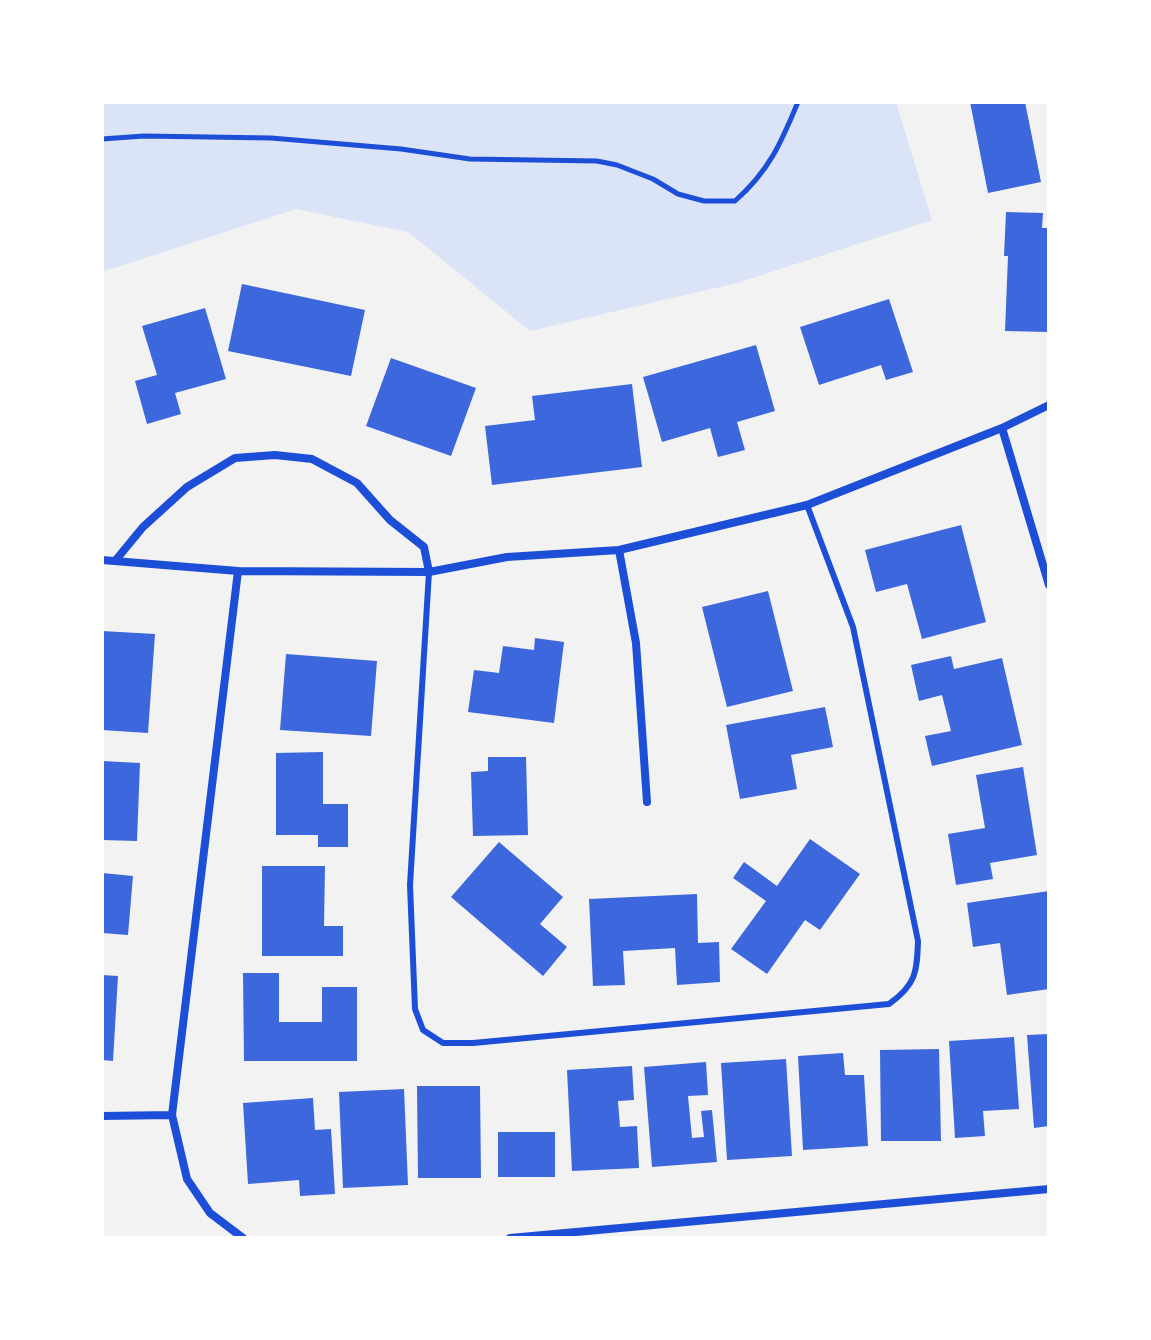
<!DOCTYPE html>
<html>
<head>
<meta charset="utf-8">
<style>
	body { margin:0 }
	#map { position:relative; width:1151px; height:1340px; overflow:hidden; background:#f2f2f2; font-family:Arial,sans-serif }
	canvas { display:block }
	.frame { position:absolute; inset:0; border:104px solid #fff; pointer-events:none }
</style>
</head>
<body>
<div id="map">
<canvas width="1151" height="1340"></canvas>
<div class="frame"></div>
</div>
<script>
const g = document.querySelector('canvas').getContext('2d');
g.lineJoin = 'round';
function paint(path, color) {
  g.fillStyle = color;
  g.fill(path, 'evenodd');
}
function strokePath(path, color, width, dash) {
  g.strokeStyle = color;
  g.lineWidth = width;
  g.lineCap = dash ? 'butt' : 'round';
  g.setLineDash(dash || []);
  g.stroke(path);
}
const green = new Path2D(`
	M102,102H896L932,220L737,283L530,331L408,232L296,209L102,272Z`);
const building = new Path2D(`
	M970,102H1025L1041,182L988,193Z
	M1006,212L1043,213L1042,228H1049V332L1005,331L1008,256H1004Z
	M242,284L365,310L351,376L228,351Z
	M889,299L913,372L886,380L881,365L819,385L800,327Z
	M205,308L226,379L175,393L181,414L147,424L135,381L157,375L142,326Z
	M756,345L775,411L737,422L745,450L718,457L710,428L662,442L643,377Z
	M391,358L476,388L451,456L366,426Z
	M632,384L642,467L492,485L485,426L535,420L532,396Z
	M961,525L986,622L922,639L907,584L876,592L865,550Z
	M768,591L793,691L727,707L702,607Z
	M102,631L155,634L148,733L102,730Z
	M535,638L564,642L554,723L468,712L474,670L499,673L503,646L534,650Z
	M286,654L377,661L371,736L280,730Z
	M951,656L954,669L1002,658L1022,745L932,766L925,736L951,731L942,695L919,701L911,665Z
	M825,707L833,747L791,755L797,789L740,799L726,725Z
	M323,752V804H348V847H318V835H276V753Z
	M488,757H526L528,835L473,836L471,772L488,771Z
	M102,761L140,763L137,841L102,840Z
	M1023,767L1037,855L990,863L993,879L956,885L948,834L985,828L976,775Z
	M810,839L860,874L820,930L805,920L767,974L731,949L766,901L733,878L744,862L777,886Z
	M499,842L563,897L540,924L567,947L543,976L451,897Z
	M262,866H325L324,926H343V956H262Z
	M102,873L133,876L128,935L102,933Z
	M1049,891V989L1007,995L1000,943L973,947L967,903Z
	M697,894L698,943L719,942L720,982L677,985L675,948L623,951L625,985L593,986L589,899Z
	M243,973H279V1022H322V987H357V1061H244Z
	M102,975L118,976L113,1061L102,1060Z
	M1049,1034V1126L1034,1128L1027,1035Z
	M1014,1037L1019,1109L983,1111L985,1136L955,1138L949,1041Z
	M939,1049L941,1141H881L880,1050Z
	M843,1053L845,1075H864L868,1146L803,1150L798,1056Z
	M786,1059L792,1156L727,1160L721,1063Z
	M706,1062L708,1095L688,1096L692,1138L704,1137L701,1111L712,1110L717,1162L652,1167L644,1067Z
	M632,1066L634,1100L618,1101L620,1127L637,1126L639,1168L572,1171L567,1070Z
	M417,1086H480L481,1178H418Z
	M404,1089L408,1185L343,1188L339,1092Z
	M313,1098L315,1130L331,1129L335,1194L300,1196L299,1180L248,1184L243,1103Z
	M498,1132H555V1177H498Z`);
const path = new Path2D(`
	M102,139L144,136L271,138L401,149L470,159L597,161L617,165L653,179L678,194L704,201H735C769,171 781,143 798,102`);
const service = new Path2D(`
	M429,572L410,885L415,1009L423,1030L443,1043H473L889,1004C916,985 917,972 918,941L853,627L807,505`);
const minor = new Path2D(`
	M1002,428L1049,585
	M619,550L636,643L647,802
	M102,560L238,571L429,572L507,557L619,550L807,505L1002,428L1049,405
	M115,561L143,527L187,487L235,458L275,455L312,459L357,483L390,520L424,547L429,572
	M238,571L172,1115L187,1179L210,1213L243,1238
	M102,1116L172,1115
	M510,1238L1049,1189`);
paint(green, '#dbe4f7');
paint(building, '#3d67dc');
strokePath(path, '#1d4ed8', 5);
strokePath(service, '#1d4ed8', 6);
strokePath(minor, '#1d4ed8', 8);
</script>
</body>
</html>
